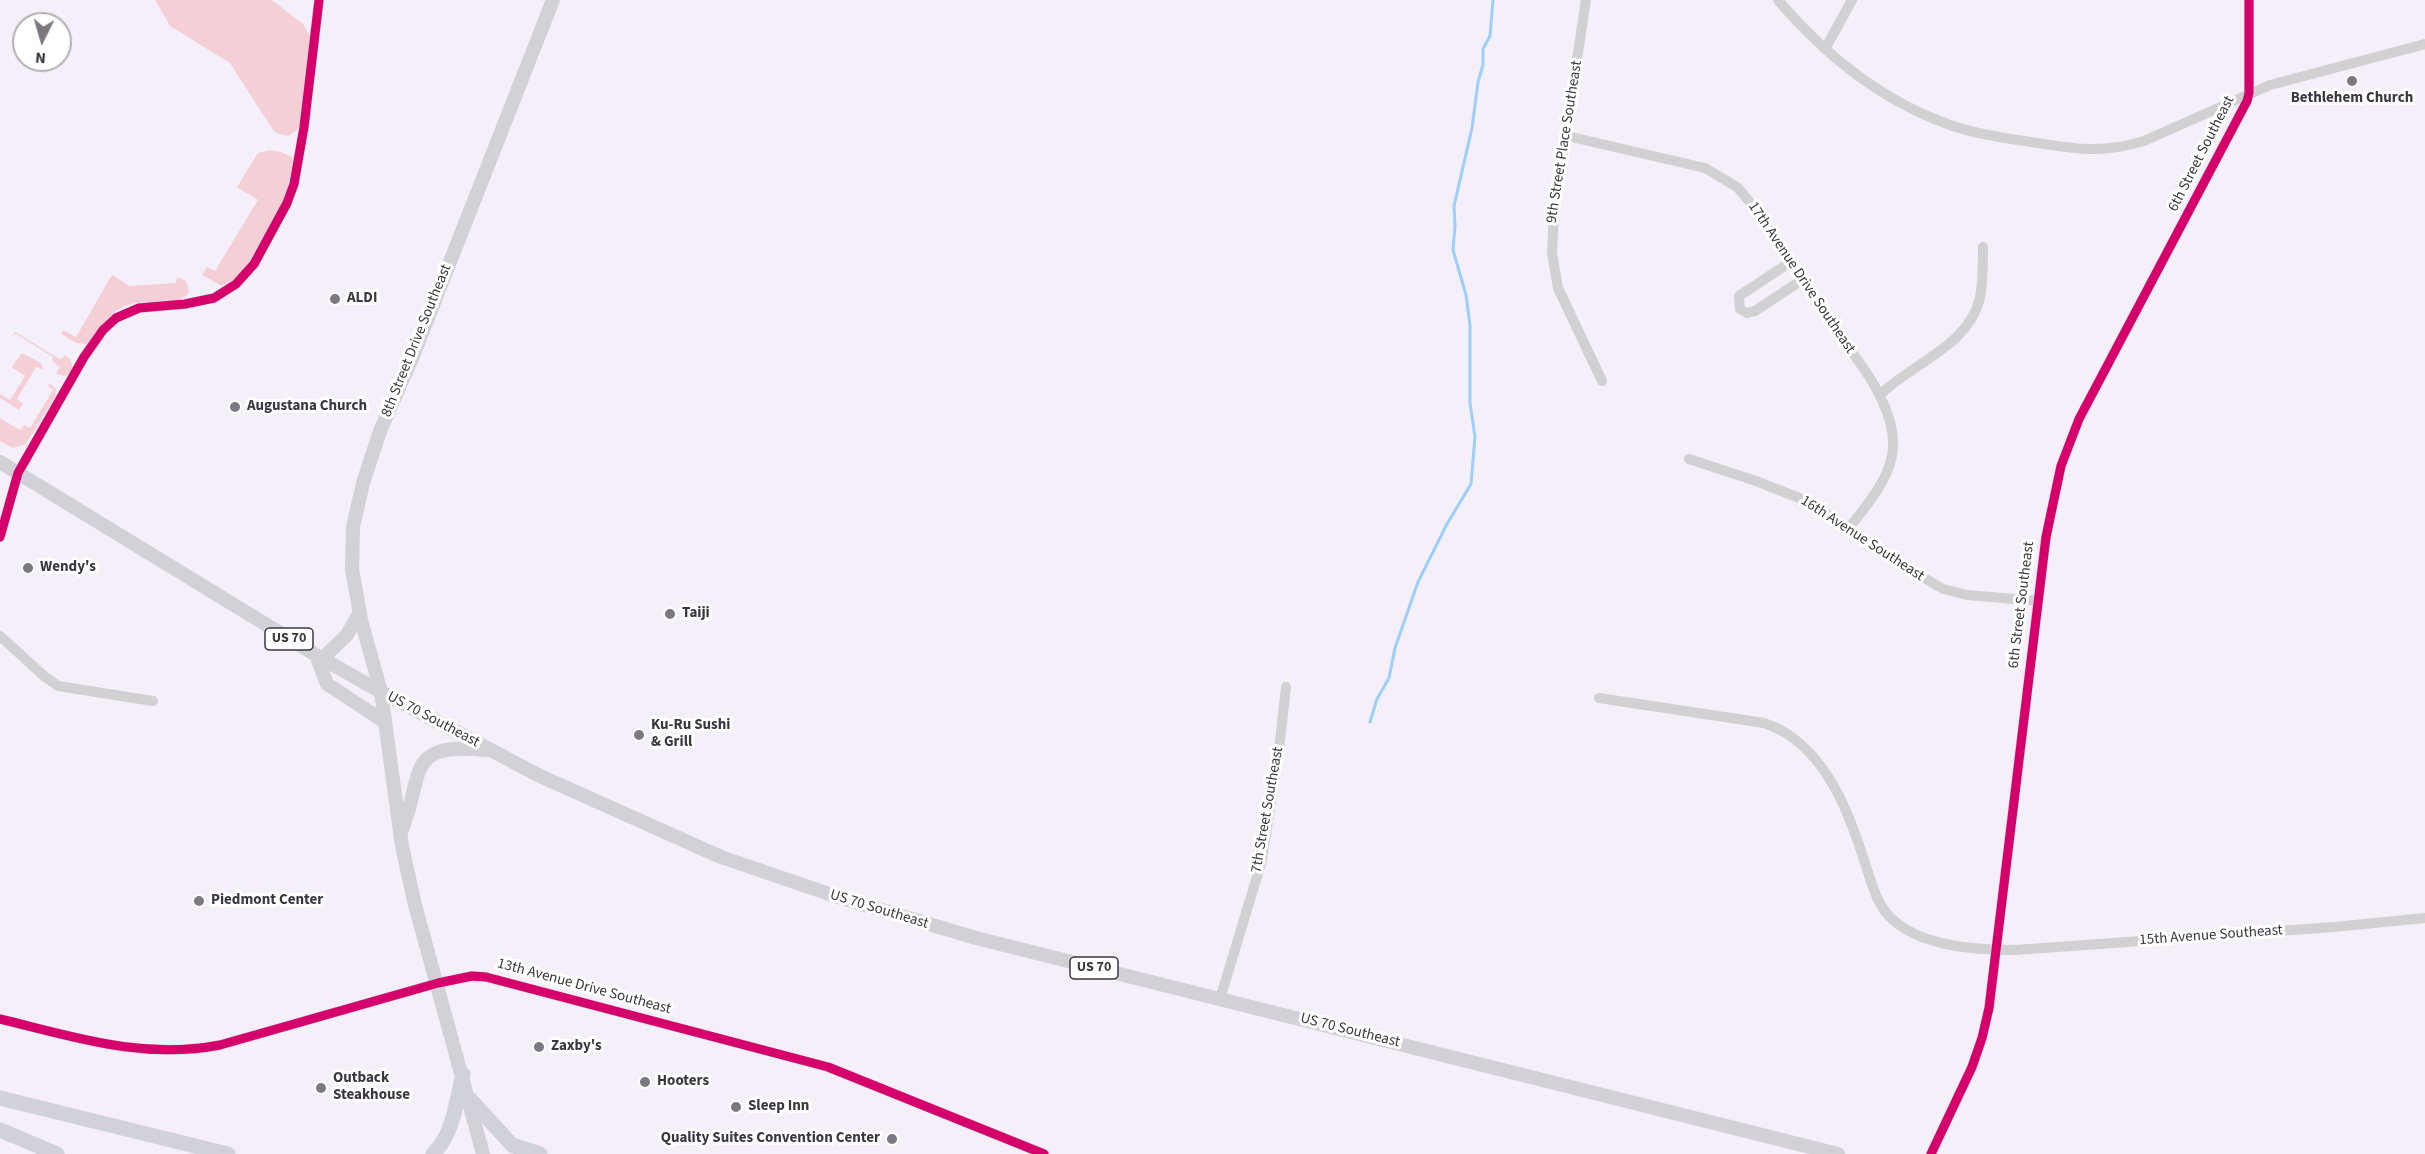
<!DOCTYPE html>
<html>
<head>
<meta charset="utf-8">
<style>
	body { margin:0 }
	#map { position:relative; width:2425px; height:1154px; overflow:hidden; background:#f4eff8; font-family:"Source Sans 3",sans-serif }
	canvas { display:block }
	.north { position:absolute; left:12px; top:12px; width:60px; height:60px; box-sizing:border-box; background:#fff; border:2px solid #b1afb3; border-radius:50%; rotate:185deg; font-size:16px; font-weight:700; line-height:24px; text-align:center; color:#3c3641 }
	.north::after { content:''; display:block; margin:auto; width:21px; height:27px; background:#7c7781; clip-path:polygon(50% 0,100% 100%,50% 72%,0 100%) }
</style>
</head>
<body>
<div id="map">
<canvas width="2425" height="1154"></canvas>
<div class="north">N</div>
</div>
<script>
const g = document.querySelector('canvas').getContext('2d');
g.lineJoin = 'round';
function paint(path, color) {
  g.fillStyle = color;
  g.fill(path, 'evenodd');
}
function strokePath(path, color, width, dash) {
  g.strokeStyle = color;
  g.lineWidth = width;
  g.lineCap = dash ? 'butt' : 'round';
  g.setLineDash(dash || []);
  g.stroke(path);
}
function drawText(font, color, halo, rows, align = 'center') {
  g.font = font + ' "Source Sans 3",sans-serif';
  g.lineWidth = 6;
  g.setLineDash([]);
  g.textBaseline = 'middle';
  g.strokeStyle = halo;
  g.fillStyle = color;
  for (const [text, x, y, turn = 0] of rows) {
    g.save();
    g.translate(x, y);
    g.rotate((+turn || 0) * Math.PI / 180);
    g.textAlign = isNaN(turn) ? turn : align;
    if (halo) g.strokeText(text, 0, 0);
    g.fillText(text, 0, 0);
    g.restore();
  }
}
const green = new Path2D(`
	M155,0H272L304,25L311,39L300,127L289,136L278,134L273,130L230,63L170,26Z
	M269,150L281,152L292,157L293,162L287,194L242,274L224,285H220L202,275L207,267L215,271L258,200L237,187L258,153Z
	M112,275L130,286L176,283L177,277L186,281L189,291L187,295C174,306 145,299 127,305C107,313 100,329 87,344L76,343L61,334L63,330L76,337Z
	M15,332L61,360L65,355C74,361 75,371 65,376L56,374L60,367L52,361L53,357L16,334L12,337Z
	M22,353L41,363L44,370L36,367L17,399L23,404L19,410L0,398V394L10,400L25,376L12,367Z
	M50,383L56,389L55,397L26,444L13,448L0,441V418L20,430L24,425L30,428L53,390L48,386Z`);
const stream = new Path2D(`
	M1370,722L1377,699L1389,678L1395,648L1418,582L1447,524L1471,484L1475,437L1470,403V325L1466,295L1453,250L1455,226L1454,206L1472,128L1478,82L1483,65V49L1490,36L1493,0`);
const minor = new Path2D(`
	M1586,0L1554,211L1552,253L1558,288L1602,381
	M1778,0C1824,54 1882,101 1950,125C1976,134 2004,138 2031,142C2073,149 2102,154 2144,141L2270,85L2425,44
	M1825,49L1852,0
	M1567,136L1705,168L1737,187L1749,201L1870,378C1910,445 1895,471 1849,528
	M1789,263L1739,296L1740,309L1747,313L1755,311L1802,280
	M1880,395C1913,362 1968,347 1980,298C1983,281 1983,264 1983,247
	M1689,459L1756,481L1807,501L1914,572L1943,589L1967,595L2038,601
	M0,537L18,473L84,357L103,330L116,318L139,308L185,304L214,298L236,284L254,264L287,203L294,184L304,127L319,0
	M0,636L44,676L58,686L153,701
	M1599,698L1764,723C1772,726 1782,730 1789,735C1831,764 1850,816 1865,863C1871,881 1876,903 1890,917C1920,947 1976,950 2016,950L2334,927L2425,918
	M1220,999L1262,860L1279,750L1286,687
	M0,1019C75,1037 142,1060 220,1045L438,983L472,976L486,977L828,1067L1044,1154
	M1931,1154L1972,1067L1982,1038L1989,1008L2046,537L2061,466L2079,419L2247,101L2249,93V0`);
const major = new Path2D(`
	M0,462L316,655L381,692L540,776L721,857L838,897L976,938L1838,1154
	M316,655L327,684L385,722
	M323,658L347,635L360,612
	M401,832C425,776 403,741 485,750
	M483,1154L415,905L402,846L381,692L361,620L352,569L353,527L363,483L380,431L413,356L553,0`);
const highway = new Path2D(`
	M0,1098L228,1154
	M470,1099L512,1145L540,1154
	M0,1130L57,1154
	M433,1154C454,1133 456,1102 463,1074`);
const cycleway = new Path2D(`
	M0,537L18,473L84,357L103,330L116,318L139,308L185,304L214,298L236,284L254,264L287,203L294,184L304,127L319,0
	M0,1019C75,1037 142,1060 220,1045L438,983L472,976L486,977L828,1067L1044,1154
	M1931,1154L1972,1067L1982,1038L1989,1008L2046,537L2061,466L2079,419L2247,101L2249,93V0`);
const markers = [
	[2352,81,6,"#7c7781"],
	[335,299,6,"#7c7781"],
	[235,407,6,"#7c7781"],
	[28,568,6,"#7c7781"],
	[670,614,6,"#7c7781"],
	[639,735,6,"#7c7781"],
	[199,901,6,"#7c7781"],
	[539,1047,6,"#7c7781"],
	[645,1082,6,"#7c7781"],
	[321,1088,6,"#7c7781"],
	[736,1107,6,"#7c7781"],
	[892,1139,6,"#7c7781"]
];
const shields = [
	[289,639,48],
	[1094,968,48]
];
const shieldNames = [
	["US 70",289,639],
	["US 70",1094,968]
];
const poiNames = [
	["Bethlehem Church",2352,99,"center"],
	["ALDI",347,299],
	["Augustana Church",247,407],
	["Wendy's",40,568],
	["Taiji",682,614],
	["Ku-Ru Sushi",651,726],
	["& Grill",651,743],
	["Piedmont Center",211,901],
	["Zaxby's",551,1047],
	["Outback",333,1079],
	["Steakhouse",333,1096],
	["Hooters",657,1082],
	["Sleep Inn",748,1107],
	["Quality Suites Convention Center",880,1139,"right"]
];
const streetNames = [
	["9th Street Place Southeast",1565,142,-81],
	["6th Street Southeast",2202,154,-63],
	["17th Avenue Drive Southeast",1801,278,56],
	["8th Street Drive Southeast",417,341,-68],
	["16th Avenue Southeast",1862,539,33],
	["6th Street Southeast",2022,605,-83],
	["US 70 Southeast",433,720,28],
	["7th Street Southeast",1268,810,-80],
	["US 70 Southeast",879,910,17],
	["15th Avenue Southeast",2211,936,-4],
	["13th Avenue Drive Southeast",584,987,15],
	["US 70 Southeast",1350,1031,14]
];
paint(green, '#f4d0d6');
strokePath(stream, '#9ccff9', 3);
strokePath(minor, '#d1d0d3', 10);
strokePath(major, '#d1d1d7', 14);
strokePath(highway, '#d1d1db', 15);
strokePath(cycleway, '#d6006c', 9);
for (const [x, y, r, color] of markers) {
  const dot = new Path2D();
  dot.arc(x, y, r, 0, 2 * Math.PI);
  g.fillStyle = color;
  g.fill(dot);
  strokePath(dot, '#fff', 2);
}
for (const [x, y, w] of shields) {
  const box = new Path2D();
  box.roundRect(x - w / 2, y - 11, w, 22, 4.5);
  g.fillStyle = '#fff';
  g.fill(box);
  strokePath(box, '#3c3641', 1.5);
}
drawText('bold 14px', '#3c3641', null, shieldNames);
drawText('bold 15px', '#3c3641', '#fff', poiNames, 'left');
drawText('15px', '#3c3641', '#fff', streetNames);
</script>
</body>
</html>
